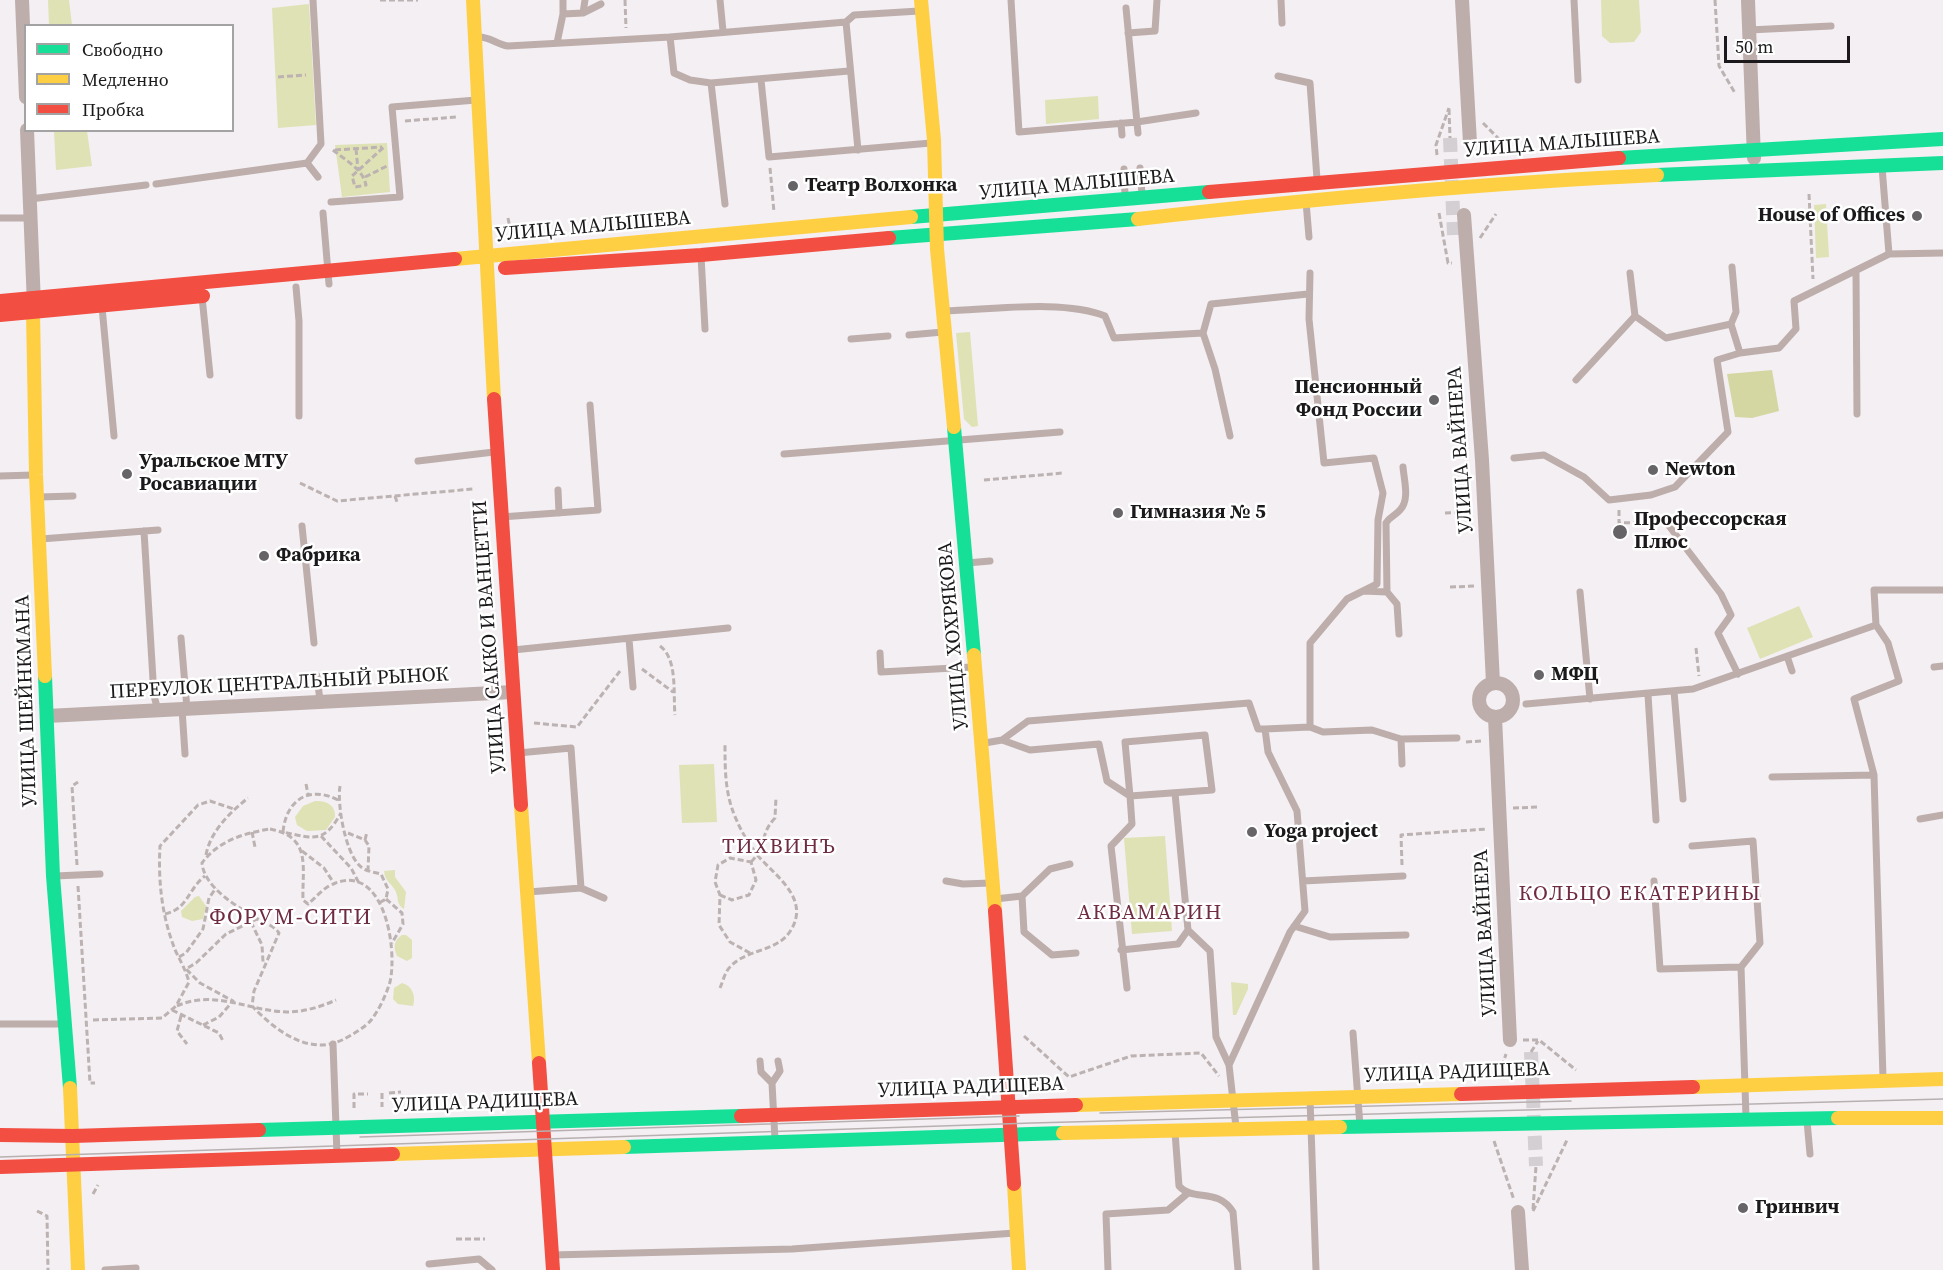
<!DOCTYPE html>
<html>
<head>
<meta charset="utf-8">
<style>
	body { margin:0 }
	#map { position:relative; width:1943px; height:1270px; overflow:hidden; background:#f3eff3; font-family:"Source Serif 4",serif }
	canvas { display:block }
	.legend { position:absolute; left:24px; top:24px; width:210px; height:108px; box-sizing:border-box; background:#fff; border:2px solid #a4a3a4; margin:0; padding:8px 10px; list-style:none; font-size:18px; color:#1b191c }
	.legend li { display:flex; align-items:center; gap:12px; height:30px }
	.legend b { width:30px; border:2px solid #a4a3a4 }
	.scale { position:absolute; left:1724px; top:36px; width:126px; height:27px; box-sizing:border-box; border:3px solid #1b191c; border-top:0; padding-left:8px; font-size:18px; line-height:21px; white-space:nowrap; color:#1b191c; -webkit-text-stroke:4px #fff; paint-order:stroke }
</style>
</head>
<body>
<div id="map">
<canvas width="1943" height="1270"></canvas>
<ul class="legend">
<li><b style="height:8px;background:#16e098"></b>Свободно</li>
<li><b style="height:8px;background:#ffcf43"></b>Медленно</li>
<li><b style="height:8px;background:#f24e42"></b>Пробка</li>
</ul>
<div class="scale">50 m</div>
</div>
<script>
const g = document.querySelector('canvas').getContext('2d');
g.lineJoin = 'round';
function paint(path, color) {
  g.fillStyle = color;
  g.fill(path, 'evenodd');
}
function strokePath(path, color, width, dash) {
  g.strokeStyle = color;
  g.lineWidth = width;
  g.lineCap = dash ? 'butt' : 'round';
  g.setLineDash(dash || []);
  g.stroke(path);
}
function drawText(font, color, halo, rows, align = 'center') {
  g.font = font + ' "Source Serif 4",serif';
  g.lineWidth = 5;
  g.setLineDash([]);
  g.textBaseline = 'middle';
  g.strokeStyle = halo;
  g.fillStyle = color;
  for (const [text, x, y, turn = 0] of rows) {
    g.save();
    g.translate(x, y);
    g.rotate((+turn || 0) * Math.PI / 180);
    g.textAlign = isNaN(turn) ? turn : align;
    if (halo) g.strokeText(text, 0, 0);
    g.fillText(text, 0, 0);
    g.restore();
  }
}
const green = new Path2D(`
	M48,0H69L72,25H49Z
	M1601,0H1639L1641,32L1634,42L1610,43L1602,36Z
	M309,4L316,125L278,128L272,8Z
	M1098,96L1099,119L1046,124L1045,100Z
	M54,131H87L92,166L56,170Z
	M387,143L390,192L342,197L335,145Z
	M1826,204L1829,257L1816,258L1814,205Z
	M970,332L978,426L972,427L964,419L956,333Z
	M1799,606L1813,637L1760,659L1747,628Z
	M714,764L717,822L682,823L679,765Z
	M315,801C326,800 336,805 335,817L326,830L307,831L297,825L295,817L303,806Z
	M1165,836L1172,931L1132,934L1124,838Z
	M395,870V877L406,892L404,909C396,904 399,900 396,892C392,883 385,882 384,871Z
	M199,896L206,906L203,919L192,921L182,917L181,911L195,897Z
	M402,935H406L412,940V958L407,961L397,956C393,947 394,940 402,935Z
	M1231,982L1248,984V989L1236,1015H1233Z
	M402,983C413,986 416,997 413,1006L398,1004L393,999L394,988Z`);
const forest = new Path2D(`
	M1772,370L1779,411L1752,418L1735,417L1727,374Z`);
const streetTunnel = new Path2D(`
	M1450,138L1454,235
	M1531,1052L1536,1166`);
const path = new Path2D(`
	M380,0H418
	M625,0L626,28
	M1715,0L1719,66L1735,93
	M278,77L306,75
	M1449,109L1450,138
	M405,121L456,117
	M1483,123L1502,142
	M356,149L358,170
	M333,150C345,160 363,169 366,185L355,187L352,176L384,147
	M335,150L382,147
	M1437,155L1436,145L1449,108
	M770,168L774,212
	M365,177L387,166
	M1809,194L1813,279
	M1439,213L1448,263H1452
	M508,218L510,228
	M1480,238L1496,214
	M984,480L1063,473
	M300,483L337,501L473,489
	M395,496L397,502
	M1619,510V523L1656,522
	M1445,513L1470,512
	M1450,587L1475,586
	M660,646C678,659 673,695 675,715
	M1696,648L1699,676
	M642,669L673,692
	M534,723L577,727L620,671
	M1466,742L1481,741
	M306,784L308,794
	M340,786C337,804 345,851 359,865C364,871 373,872 381,874L388,889L386,899L379,903
	M338,800C309,785 286,800 283,832C315,839 324,843 341,813
	M1513,808L1539,807
	M270,829C312,837 302,867 303,900L308,904C315,898 322,890 329,886C383,857 398,947 390,982C386,995 380,1008 372,1019C366,1027 352,1035 342,1040C308,1056 275,1030 252,1006L254,991L279,933C274,925 263,923 256,918C236,906 204,887 202,863C218,841 244,833 270,829Z
	M252,832L255,847
	M348,833L365,840L369,846L368,870
	M321,836L351,868L359,883
	M365,840L367,832
	M302,851L324,868L335,885
	M206,855C210,832 230,812 248,798
	M751,862C768,844 759,835 775,818L776,797
	M77,865L72,786L78,782
	M1402,865L1401,835L1487,829
	M78,886L90,1083H95
	M720,895L732,900L749,895L756,880L751,862
	M386,899L402,913L403,924L392,943
	M165,914C188,909 188,889 205,876
	M251,922L262,945L263,962
	M750,953L730,942L719,925L720,895L715,882L718,865L730,858L751,862
	M179,957L186,953L203,929L209,898L216,888
	M720,988C723,981 725,972 730,967C747,948 777,953 791,930C810,899 776,876 759,857C751,847 742,833 737,821C725,796 725,771 725,744
	M177,1006C214,989 249,1011 287,1012C304,1012 320,1007 336,1000
	M172,1010L219,1033L223,1041
	M181,1016L177,1031L187,1044
	M93,1020L162,1018L176,1006L189,982C186,971 181,962 176,952C162,918 158,882 160,846L198,805L210,801L234,809
	M203,1025L219,1017L233,1001L200,983L186,969L196,963L226,934L257,919
	M1024,1036L1069,1077L1131,1056L1201,1053L1219,1076
	M1523,1040H1539L1576,1070
	M1531,1052L1538,1041
	M1499,1075L1506,1054
	M382,1093V1107
	M389,1093L401,1092
	M354,1108V1094H368
	M1494,1141L1514,1200
	M93,1194L98,1185
	M1533,1209L1536,1166
	M37,1211L47,1216L48,1270
	M1533,1211L1568,1138
	M456,1239H485`);
const lane = new Path2D(`
	M313,0L321,144L307,163L318,177
	M720,0L723,31
	M1011,0L1019,132L1137,122L1196,113
	M1281,0L1282,23
	M1574,0L1578,80
	M1126,8L1138,133
	M583,13L585,0
	M563,14L583,13L601,4
	M1749,30L1831,26
	M1128,33L1155,31L1157,0
	M477,37C490,36 495,44 508,46L670,37L846,22
	M670,37L674,73L690,80L711,83L849,71
	M557,43L563,14V0
	M1278,76L1310,83L1317,179
	M761,80L769,157L931,143
	M711,83L725,204
	M1121,123L1122,135
	M858,150L846,22L854,15L919,11
	M1882,167L1889,254
	M1140,168L1142,195
	M1124,169L1125,196
	M156,184L307,163
	M30,199L146,185
	M331,202L400,197L392,107L476,100
	M1306,202L1309,237
	M323,213L329,284
	M0,218H30
	M701,256L705,329
	M1856,272L1857,414
	M1310,273L1309,319L1324,463L1374,458L1383,493L1378,520L1377,584L1347,599L1310,643V727
	M1630,273L1635,316
	M296,287L299,321V416
	M202,297L210,375
	M102,307L114,436
	M944,311C989,310 1064,299 1105,316L1114,338L1203,333L1211,304L1308,294
	M1731,324L1736,312L1732,267
	M1203,333L1215,369L1230,436
	M909,335L943,332
	M851,339L888,336
	M1576,380L1635,316L1666,338L1731,324L1740,353L1779,348L1796,329L1794,301L1889,254L1943,253
	M784,454L1060,432
	M1514,458L1544,455L1584,477L1609,500L1651,495L1675,487L1728,432L1717,360L1740,353
	M418,461L494,452
	M0,476L33,475
	M558,490L559,513
	M40,497L73,496
	M501,517L598,510L590,405
	M1666,522L1721,594L1731,615L1718,633L1738,674
	M302,526L314,643
	M144,531L154,696L158,710
	M41,539L158,530
	M967,563L990,561
	M1364,591L1387,592L1386,523C1390,516 1395,516 1400,510C1410,500 1404,480 1403,467
	M1387,592L1397,604L1399,634
	M1580,592L1590,699
	M181,638L187,709
	M629,639L633,687
	M513,650L728,628
	M880,653L881,672L972,667
	M1787,656L1792,671
	M1934,667L1943,666
	M317,676L320,701
	M1674,691L1683,799
	M1648,695L1656,820
	M1526,704L1693,689L1876,625L1874,590H1943
	M182,709L185,754
	M1265,729L1310,727L1323,732L1372,730L1401,739L1402,764
	M1205,735L1212,790L1130,796L1125,742Z
	M1401,739L1457,738
	M1002,740L1028,721L1249,703L1258,729H1265L1268,752L1297,811L1305,911L1290,932L1229,1065L1236,1127
	M985,743L1002,740L1030,750L1099,744L1107,781L1130,796L1132,824L1111,846L1127,988
	M518,753L571,748L581,888L528,892
	M1874,775L1854,699L1899,681L1888,643L1876,625
	M1772,777L1874,775L1883,1078
	M1175,793L1188,930L1210,951L1216,1037L1229,1065
	M1920,819L1943,815
	M1692,846L1753,841L1760,943L1741,967
	M55,876L100,874
	M946,881L963,884L991,883
	M1303,881L1403,876
	M1654,881L1660,969L1741,967L1746,1117
	M581,888L604,898
	M1022,896L1050,869L1070,864
	M995,899L1022,896L1024,932L1052,955L1076,953
	M1294,926L1330,937L1406,935
	M1121,950L1178,944L1188,930
	M0,1024H63
	M1353,1033L1360,1126
	M333,1044L337,1155
	M760,1061L761,1072L772,1083
	M1310,1099L1316,1270
	M1807,1121L1810,1154
	M1175,1132L1179,1186C1193,1202 1218,1187 1233,1212L1238,1270
	M775,1140L772,1083L780,1071L778,1061
	M552,1255L792,1249L1015,1233
	M429,1264L479,1259L492,1270
	M105,1270L136,1268
	M1108,1270L1106,1214L1168,1210L1188,1193`);
const street = new Path2D(`
	M22,0L26,97
	M1462,0L1470,143
	M1748,0L1754,158
	M27,130L34,305
	M1464,215L1482,460L1493,683
	M1479 700a17 17 0 1 1 34 0a17 17 0 1 1-34 0Z
	M47,716L513,692
	M1495,717L1510,1040
	M1518,1212L1522,1270`);
const fast = new Path2D(`
	M1619,158L1943,139
	M1657,175L1943,163
	M911,217L1209,192
	M889,238L1138,219
	M954,427L974,655
	M45,676L53,876L70,1088
	M1340,1127L1838,1118
	M259,1130L741,1116
	M624,1147L1063,1133`);
const slow = new Path2D(`
	M473,0L494,399
	M921,0L934,140L937,249L954,427
	M1138,219C1311,199 1483,183 1657,175
	M455,259L911,217
	M33,312L36,475L45,676
	M974,655L995,911
	M521,805L539,1063
	M1693,1087L1943,1079
	M70,1088L78,1270
	M1076,1105L1461,1094
	M1838,1118H1943
	M1063,1133L1340,1127
	M393,1154L624,1147
	M1014,1184L1019,1270`);
const jam = new Path2D(`
	M1209,192L1619,158
	M505,268L701,255L889,238
	M0,301L455,259
	M0,315L203,296
	M494,399L521,805
	M995,911L1014,1184
	M539,1063L553,1270
	M1461,1094L1693,1087
	M741,1116L1076,1105
	M0,1135L73,1136L259,1130
	M0,1167L393,1154`);
const tram = new Path2D(`
	M1100,1113L1571,1101
	M360,1137L1019,1116
	M0,1157L1032,1123L1943,1099`);
const markers = [
	[793,186,6,"#676467"],
	[1917,216,6,"#676467"],
	[1434,400,6,"#676467"],
	[1653,470,6,"#676467"],
	[127,474,6,"#676467"],
	[1118,513,6,"#676467"],
	[1620,532,8,"#676467"],
	[264,556,6,"#676467"],
	[1539,675,6,"#676467"],
	[1252,832,6,"#676467"],
	[1743,1208,6,"#676467"]
];
const streetNames = [
	["УЛИЦА МАЛЫШЕВА",1562,144,-4],
	["УЛИЦА МАЛЫШЕВА",1077,185,-5],
	["УЛИЦА МАЛЫШЕВА",593,227,-5],
	["УЛИЦА ВАЙНЕРА",1461,450,-94],
	["УЛИЦА ХОХРЯКОВА",954,636,-95],
	["УЛИЦА САККО И ВАНЦЕТТИ",490,637,-94],
	["ПЕРЕУЛОК ЦЕНТРАЛЬНЫЙ РЫНОК",279,684,-3],
	["УЛИЦА ШЕЙНКМАНА",27,701,-92],
	["УЛИЦА ВАЙНЕРА",1486,933,-93],
	["УЛИЦА РАДИЩЕВА",1457,1073,-2],
	["УЛИЦА РАДИЩЕВА",971,1088,-2],
	["УЛИЦА РАДИЩЕВА",485,1103,-2]
];
const poiNames = [
	["Театр Волхонка",805,186],
	["House of Offices",1905,216,"right"],
	["Пенсионный",1422,388,"right"],
	["Фонд России",1422,411,"right"],
	["Уральское МТУ",139,462],
	["Росавиации",139,485],
	["Newton",1665,470],
	["Гимназия № 5",1130,513],
	["Профессорская",1634,520],
	["Плюс",1634,543],
	["Фабрика",276,556],
	["МФЦ",1551,675],
	["Yoga projeсt",1264,832],
	["Гринвич",1755,1208]
];
const neighbourhoodNames = [
	["ТИХВИНЪ",779,848],
	["КОЛЬЦО ЕКАТЕРИНЫ",1640,895],
	["АКВАМАРИН",1150,914]
];
const quarterNames = [
	["ФОРУМ-СИТИ",291,918]
];
paint(green, '#dfe2b4');
paint(forest, '#d4d7a1');
strokePath(streetTunnel, '#d3cfd3', 14, [14, 7]);
strokePath(path, '#bcb2b1', 3, [6, 3]);
strokePath(lane, '#bdaeab', 7);
strokePath(street, '#bdaeab', 14);
strokePath(fast, '#16e098', 14);
strokePath(slow, '#ffcf43', 14);
strokePath(jam, '#f24e42', 14);
strokePath(tram, '#b8b0b0', 1.5);
for (const [x, y, r, color] of markers) {
  const dot = new Path2D();
  dot.arc(x, y, r, 0, 2 * Math.PI);
  g.fillStyle = color;
  g.fill(dot);
  strokePath(dot, '#fff', 2);
}
drawText('20px', '#1b191c', '#fff', streetNames);
drawText('bold 20px', '#1b191c', '#fff', poiNames, 'left');
g.letterSpacing = '1.5px';
drawText('21px', '#6f2b42', '#fff', neighbourhoodNames);
g.letterSpacing = '0px';
g.letterSpacing = '1.5px';
drawText('22px', '#6f2b42', '#fff', quarterNames);
g.letterSpacing = '0px';
</script>
</body>
</html>
